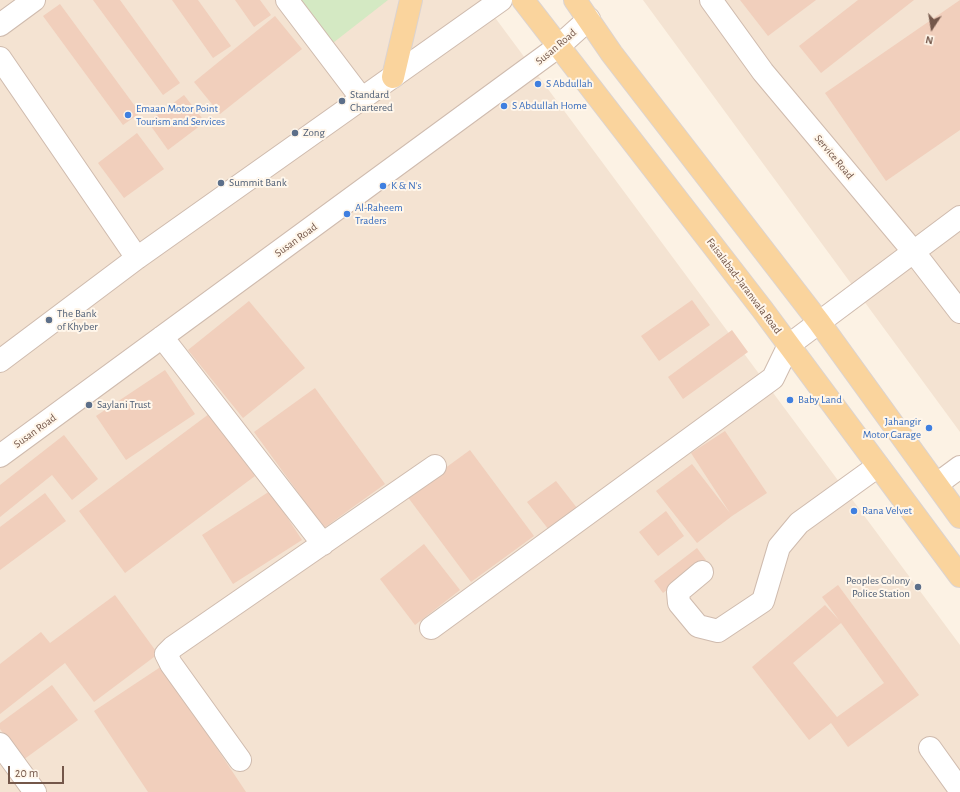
<!DOCTYPE html>
<html>
<head>
<meta charset="utf-8">
<style>
	body { margin:0 }
	#map { position:relative; width:960px; height:792px; overflow:hidden; background:#fcf2e4; font-family:"Alegreya Sans",sans-serif }
	canvas { display:block }
	.north { position:absolute; left:912px; top:8px; width:40px; height:40px; -webkit-text-stroke:3px #fff6ea; paint-order:stroke; rotate:192deg; font-size:11px; font-weight:700; line-height:16px; text-align:center; color:#74574a }
	.north::after { content:''; display:block; margin:auto; width:14px; height:18px; background:#74574a; clip-path:polygon(50% 0,100% 100%,50% 72%,0 100%) }
	.scale { position:absolute; left:8px; top:766px; width:56px; height:18px; box-sizing:border-box; border:2px solid #74574a; border-top:0; padding-left:5px; font-size:12px; line-height:14px; white-space:nowrap; color:#74574a; -webkit-text-stroke:3px #fff6ea; paint-order:stroke }
</style>
</head>
<body>
<div id="map">
<canvas width="960" height="792"></canvas>
<div class="north">N</div>
<div class="scale">20 m</div>
</div>
<script>
const g = document.querySelector('canvas').getContext('2d');
g.lineJoin = 'round';
function paint(path, color) {
  g.fillStyle = color;
  g.fill(path, 'evenodd');
}
function strokePath(path, color, width, dash) {
  g.strokeStyle = color;
  g.lineWidth = width;
  g.lineCap = dash ? 'butt' : 'round';
  g.setLineDash(dash || []);
  g.stroke(path);
}
function drawText(font, color, halo, rows, align = 'center') {
  g.font = font + ' "Alegreya Sans",sans-serif';
  g.lineWidth = 4;
  g.setLineDash([]);
  g.textBaseline = 'middle';
  g.strokeStyle = halo;
  g.fillStyle = color;
  for (const [text, x, y, turn = 0] of rows) {
    g.save();
    g.translate(x, y);
    g.rotate((+turn || 0) * Math.PI / 180);
    g.textAlign = isNaN(turn) ? turn : align;
    if (halo) g.strokeText(text, 0, 0);
    g.fillText(text, 0, 0);
    g.restore();
  }
}
const residential = new Path2D(`
	M0,0H482L960,645V792H0Z
	M643,0H960V432Z`);
const green = new Path2D(`
	M294,0H388L329,46Z`);
const building = new Path2D(`
	M93,0H120L180,83L163,95Z
	M172,0H198L231,46L213,58Z
	M235,0H260L271,15L254,27Z
	M740,0H816L768,36Z
	M858,0H914L821,73L799,46Z
	M960,0V130L886,181L825,93Z
	M60,4L140,113L123,125L43,16Z
	M275,16L302,49L220,114L194,82Z
	M184,95L205,122L168,150L148,122Z
	M137,133L164,169L124,198L98,163Z
	M692,300L710,325L659,361L641,336Z
	M249,301L305,368L243,418L188,350Z
	M732,330L748,352L683,399L668,377Z
	M165,370L195,414L126,460L96,416Z
	M315,388L385,484L324,528L254,432Z
	M209,414L255,476L125,573L79,511Z
	M725,431L767,493L732,516L697,543L656,491L692,464L730,513L691,453Z
	M64,435L98,479L72,500L52,475L0,517V485Z
	M470,450L534,536L471,582L407,496Z
	M556,481L577,508L549,530L527,502Z
	M270,491L302,540L233,584L202,535Z
	M45,493L66,521L0,570V527Z
	M666,511L684,536L658,556L639,532Z
	M424,544L460,590L415,625L380,579Z
	M697,548L706,560L663,593L654,581Z
	M838,585L919,695L848,747L831,723L809,740L752,667L825,605L839,620L822,597ZM841,623L884,683L837,717L793,663Z
	M115,595L158,654L94,702L65,663L0,714V664L41,632L50,643Z
	M162,666L246,792H148L94,711Z
	M52,685L78,720L23,760L0,729V723Z`);
const minor = new Path2D(`
	M287,0L362,99
	M711,0L763,72L913,251L960,312
	M0,25L34,0
	M0,58L137,258
	M162,337L323,544
	M0,361L137,258L501,0
	M0,456L559,46L589,19
	M937,484L960,467
	M702,572L678,592L679,603L698,626L718,631L763,601L779,547L799,523L878,466
	M431,628L773,378L789,345L960,217
	M0,744L35,792
	M930,748L960,790
	M240,760L171,664L166,654L173,647L435,466`);
const major = new Path2D(`
	M523,0L762,309L960,576
	M575,0L612,54L819,322L960,517
	M393,77L411,0`);
const markers = [
	[538,84,4,"#3f7fe0"],
	[342,101,4,"#5c6f8a"],
	[504,106,4,"#3f7fe0"],
	[128,115,4,"#3f7fe0"],
	[295,133,4,"#5c6f8a"],
	[221,183,4,"#5c6f8a"],
	[383,186,4,"#3f7fe0"],
	[347,214,4,"#3f7fe0"],
	[49,320,4,"#5c6f8a"],
	[790,400,4,"#3f7fe0"],
	[89,405,4,"#5c6f8a"],
	[929,428,4,"#3f7fe0"],
	[854,511,4,"#3f7fe0"],
	[918,587,4,"#5c6f8a"]
];
const streetNames = [
	["Susan Road",556,47,-40],
	["Service Road",834,157,50],
	["Susan Road",296,240,-36],
	["Faisalabad–Jaranwala Road",744,286,53],
	["Susan Road",35,431,-36]
];
const shopNames = [
	["S Abdullah",546,84],
	["S Abdullah Home",512,106],
	["Emaan Motor Point",136,109],
	["Tourism and Services",136,122],
	["K & N's",391,186],
	["Al-Raheem",355,208],
	["Traders",355,221],
	["Baby Land",798,400],
	["Jahangir",921,422,"right"],
	["Motor Garage",921,435,"right"],
	["Rana Velvet",862,511]
];
const serviceNames = [
	["Standard",350,95],
	["Chartered",350,108],
	["Zong",303,133],
	["Summit Bank",229,183],
	["The Bank",57,314],
	["of Khyber",57,327],
	["Saylani Trust",97,405],
	["Peoples Colony",910,581,"right"],
	["Police Station",910,594,"right"]
];
paint(residential, '#f4e3d2');
paint(green, '#d4e9c3');
paint(building, '#f1cfbc');
strokePath(minor, '#cfbbae', 24);
strokePath(major, '#dbd3d0', 24);
strokePath(minor, '#fff', 22);
strokePath(major, '#fad49d', 22);
for (const [x, y, r, color] of markers) {
  const dot = new Path2D();
  dot.arc(x, y, r, 0, 2 * Math.PI);
  g.fillStyle = color;
  g.fill(dot);
  strokePath(dot, '#fff6ea', 1.5);
}
drawText('11px', '#74574a', '#fff6ea', streetNames);
drawText('11px', '#366cbe', '#fff6ea', shopNames, 'left');
drawText('11px', '#4e5e75', '#fff6ea', serviceNames, 'left');
</script>
</body>
</html>
